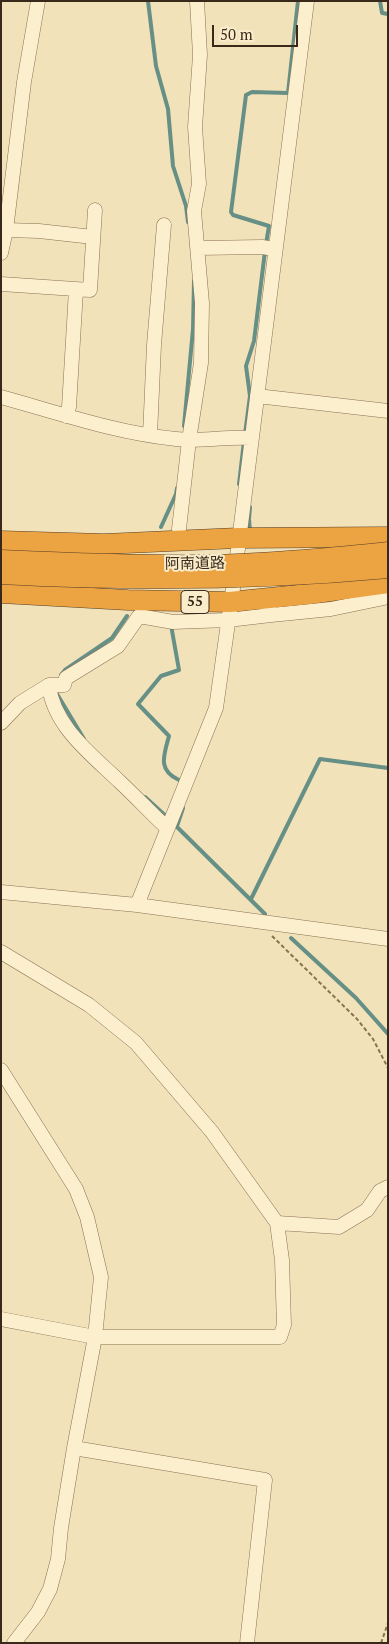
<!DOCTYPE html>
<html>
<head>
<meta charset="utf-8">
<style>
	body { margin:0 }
	#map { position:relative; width:389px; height:1644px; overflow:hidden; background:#f2e2ba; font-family:"PT Serif",serif }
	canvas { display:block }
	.frame { position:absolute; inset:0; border:2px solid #38291a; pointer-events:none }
	.scale { position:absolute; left:212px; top:25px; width:86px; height:22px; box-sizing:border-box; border:2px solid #38291a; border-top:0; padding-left:6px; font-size:15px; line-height:18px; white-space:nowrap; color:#38291a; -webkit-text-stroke:4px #f9eccb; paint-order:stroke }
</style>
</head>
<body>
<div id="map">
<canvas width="389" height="1644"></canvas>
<div class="frame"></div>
<div class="scale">50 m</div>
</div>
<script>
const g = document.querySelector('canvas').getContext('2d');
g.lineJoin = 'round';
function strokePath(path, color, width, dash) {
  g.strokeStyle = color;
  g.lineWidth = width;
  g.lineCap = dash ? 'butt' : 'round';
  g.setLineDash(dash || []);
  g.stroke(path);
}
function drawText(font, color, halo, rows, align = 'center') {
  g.font = font + ' "PT Serif","Noto Sans JP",serif';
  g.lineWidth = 4;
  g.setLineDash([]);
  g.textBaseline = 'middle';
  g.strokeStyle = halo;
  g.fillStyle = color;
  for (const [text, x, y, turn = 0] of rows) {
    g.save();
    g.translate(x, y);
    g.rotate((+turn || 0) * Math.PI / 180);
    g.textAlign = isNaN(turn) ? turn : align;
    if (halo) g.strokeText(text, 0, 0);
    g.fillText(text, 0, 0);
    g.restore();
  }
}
const stream = new Path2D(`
	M148,1L156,66L168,109L173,166L186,206L188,222
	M380,1L382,13L388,14
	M266,244L269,226L233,215L231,212L246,95L252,92L288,93L298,1
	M184,426L193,329L194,281
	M245,434L250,396L246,366L254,341L265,251
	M239,484L244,441
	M250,507L249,519L250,532
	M161,527L176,494L177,488
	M171,625L179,670L161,676L138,704L169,736C164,755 157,770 179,780
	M61,675L65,670L112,638L127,616
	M57,694L84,739
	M145,797L168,818
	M173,823L265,914
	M177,826L183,808
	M251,899L320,759L388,768
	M291,938L356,998L388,1034`);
const path = new Path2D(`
	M272,936L357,1019L373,1039L388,1068
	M381,1643L388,1623`);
const minor = new Path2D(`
	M6,230L39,231L93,237
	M198,248L262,247L275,249
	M1,253L6,230L24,82L38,1
	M1,284L90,290L95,210
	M257,396L388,411
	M1,397C59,413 116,433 176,439C201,442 227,436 252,438
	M66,416L69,407L76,290
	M150,435L154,345L164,225
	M179,529L189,440L201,363L202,303L194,211L199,184L195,127L200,55L197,1
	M269,607L271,615L331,609L388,597
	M1,723L20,703L49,685
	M167,828C151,813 136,797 120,782C92,755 53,726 49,685H64L66,678L118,646L139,616L173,622L228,620L271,615
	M1,892L137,905L388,939
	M137,905L216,708L233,588L307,1
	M1,952L89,1005L136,1043L212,1132L277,1223L282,1260L284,1325L280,1337H95L1,1319
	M1,1070L76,1189L87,1217L101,1277L95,1337L74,1448L61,1528L58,1559L50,1589L38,1612L14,1643
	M277,1223L339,1227L367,1210L380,1191L388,1187
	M74,1448L265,1480L247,1643`);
const highway = new Path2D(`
	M1,541L104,544L238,538L388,537
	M1,593L128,600L230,602L309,594L388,583`);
const highwayBridge = new Path2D(`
	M1,560C69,563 138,566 206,565C267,564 327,558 388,552
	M1,574C131,581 259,580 388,568`);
const shields = [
	[195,602,28]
];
const shieldNames = [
	["55",195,602]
];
const streetNames = [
	["阿南道路",195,564,-1]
];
strokePath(stream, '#669086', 4);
strokePath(minor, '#8a7153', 15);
strokePath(highway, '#573f28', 21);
strokePath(path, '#8a7153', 2, [4, 2.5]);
strokePath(minor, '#fcefce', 14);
strokePath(highway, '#eca341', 20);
strokePath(highwayBridge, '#573f28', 21, []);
strokePath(highwayBridge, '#eca341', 20);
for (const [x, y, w] of shields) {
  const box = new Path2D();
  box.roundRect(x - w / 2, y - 11.5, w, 23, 4);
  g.fillStyle = '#f9eccb';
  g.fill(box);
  strokePath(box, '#38291a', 1);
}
drawText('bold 14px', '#38291a', null, shieldNames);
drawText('15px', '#38291a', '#f9eccb', streetNames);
</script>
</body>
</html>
